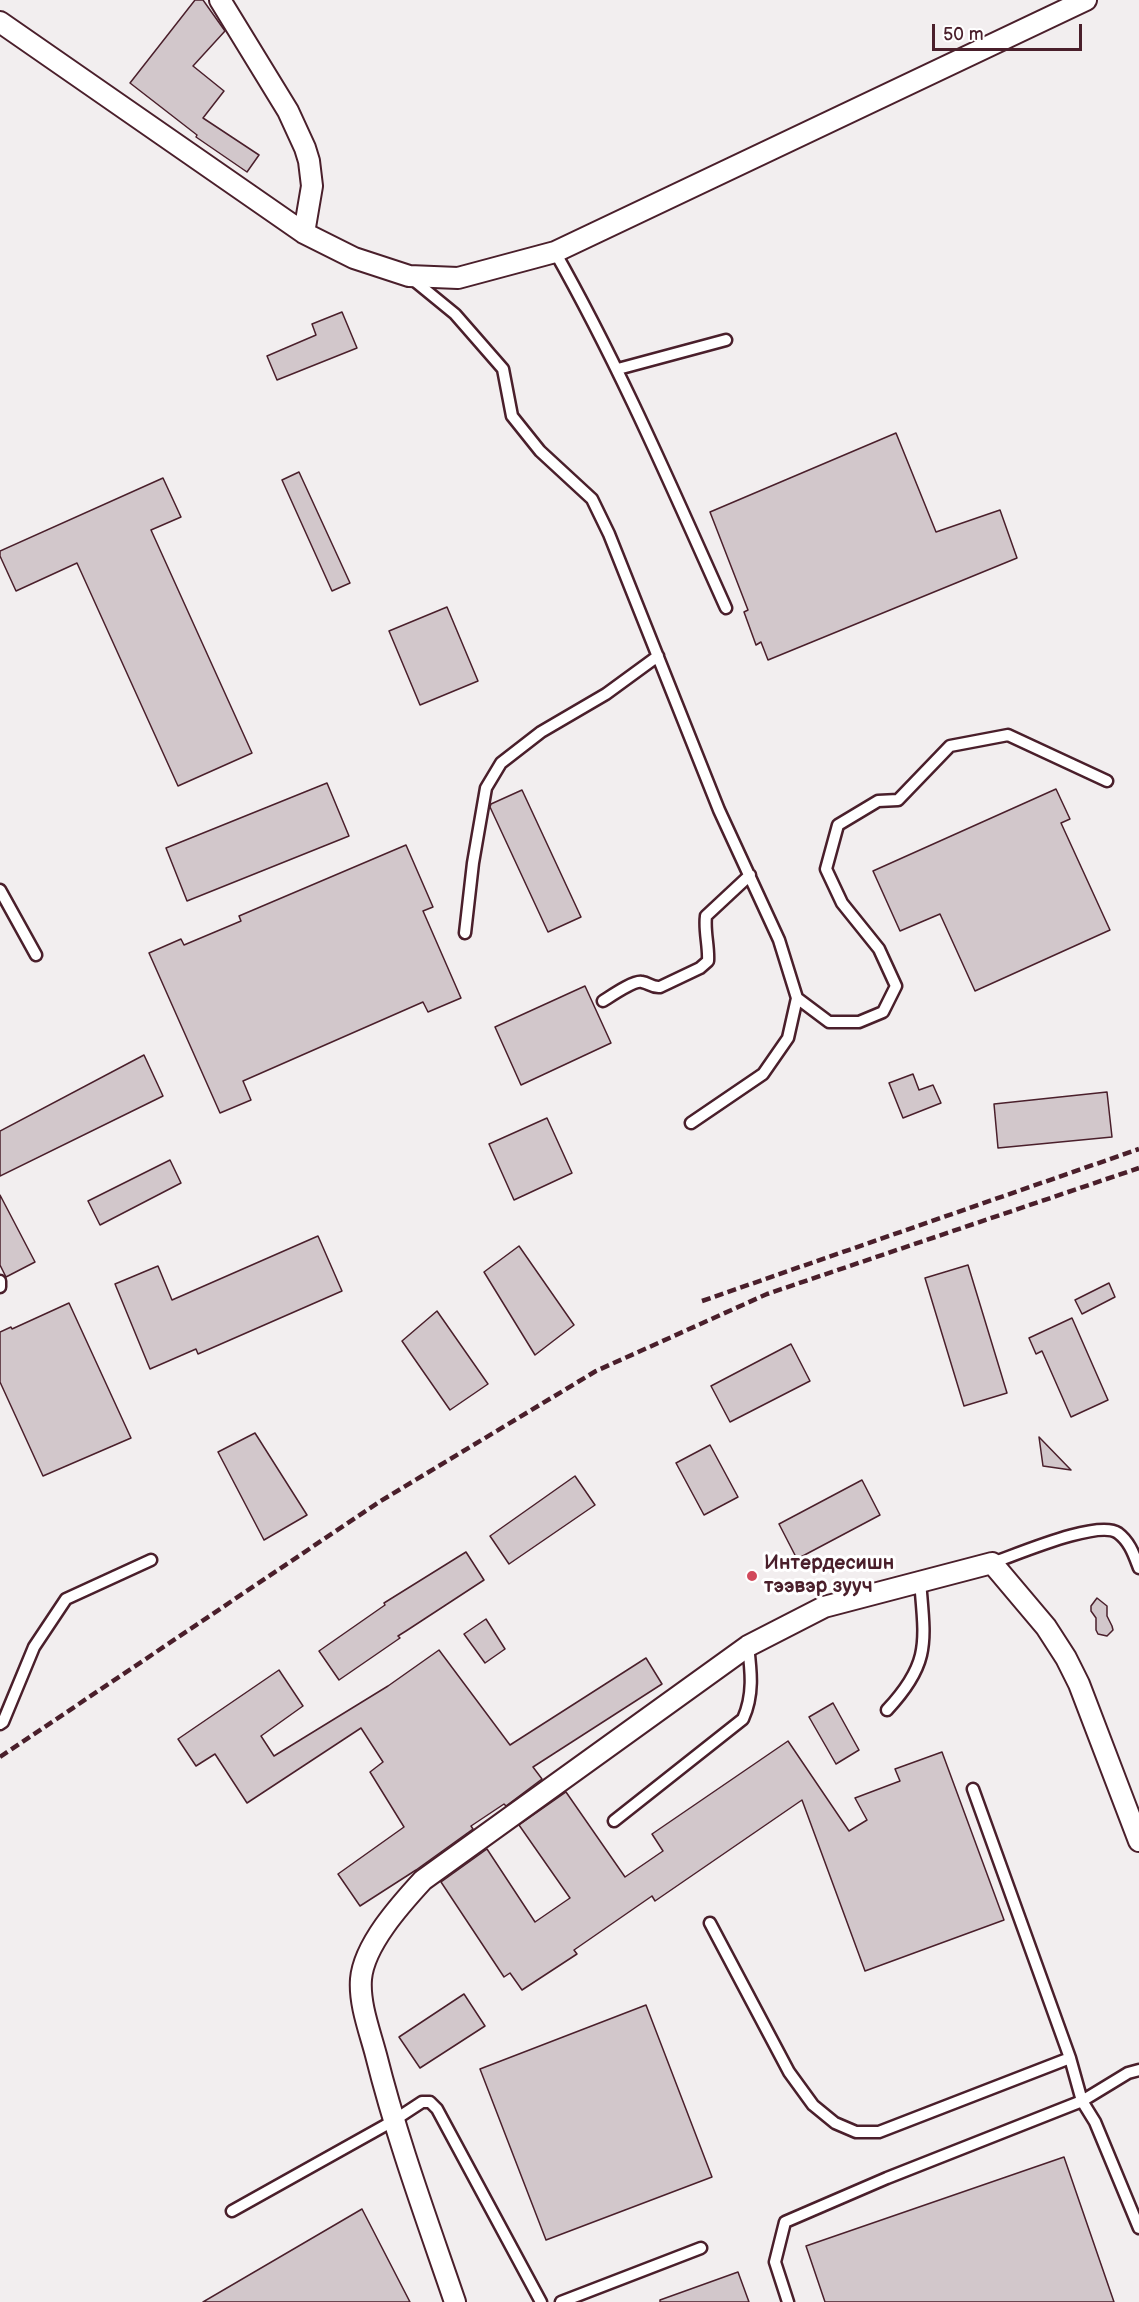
<!DOCTYPE html>
<html>
<head>
<meta charset="utf-8">
<style>
	body { margin:0 }
	#map { position:relative; width:1139px; height:2302px; overflow:hidden; background:#fff; font-family:"Balsamiq Sans",sans-serif }
	canvas { display:block }
	.scale { position:absolute; left:932px; top:24px; width:150px; height:27px; box-sizing:border-box; border:3px solid #4a1f2b; border-top:0; padding-left:8px; font-size:18px; line-height:21px; white-space:nowrap; color:#4a1f2b; -webkit-text-stroke:4px #fff; paint-order:stroke }
</style>
</head>
<body>
<div id="map">
<canvas width="1139" height="2302"></canvas>
<div class="scale">50 m</div>
</div>
<script>
const g = document.querySelector('canvas').getContext('2d');
g.lineJoin = 'round';
function paint(path, color) {
  g.fillStyle = color;
  g.fill(path, 'evenodd');
}
function strokePath(path, color, width, dash) {
  g.strokeStyle = color;
  g.lineWidth = width;
  g.lineCap = dash ? 'butt' : 'round';
  g.setLineDash(dash || []);
  g.stroke(path);
}
function drawText(font, color, halo, rows, align = 'center') {
  g.font = font + ' "Balsamiq Sans",sans-serif';
  g.lineWidth = 6;
  g.setLineDash([]);
  g.textBaseline = 'middle';
  g.strokeStyle = halo;
  g.fillStyle = color;
  for (const [text, x, y, turn = 0] of rows) {
    g.save();
    g.translate(x, y);
    g.rotate((+turn || 0) * Math.PI / 180);
    g.textAlign = isNaN(turn) ? turn : align;
    if (halo) g.strokeText(text, 0, 0);
    g.fillText(text, 0, 0);
    g.restore();
  }
}
const built = new Path2D(`
	M0,0H1139V2302H0Z`);
const building = new Path2D(`
	M195,0H203L225,31L193,66L224,91L203,118L259,155L247,172L196,137L197,135L130,83Z
	M342,312L357,348L277,380L267,356L316,335L312,324Z
	M896,433L936,532L1000,510L1017,558L768,660L761,642L756,645L744,612L748,610L710,512Z
	M299,472L350,583L332,591L282,480Z
	M163,478L181,517L151,530L252,753L178,786L77,563L16,591L0,556V551Z
	M447,607L478,681L420,705L389,631Z
	M327,783L349,836L187,901L166,848Z
	M1056,789L1070,819L1061,823L1110,930L975,991L940,914L900,931L873,871Z
	M522,790L581,917L548,932L490,807L491,804Z
	M406,845L433,907L423,911L461,998L428,1012L423,1002L243,1081L251,1100L220,1113L149,953L181,939L184,945L241,921L239,916Z
	M585,986L611,1043L521,1085L495,1027Z
	M144,1055L163,1096L0,1176V1131Z
	M913,1074L919,1090L933,1085L941,1103L903,1118L889,1083Z
	M1107,1092L1112,1137L998,1148L994,1104Z
	M547,1118L572,1173L514,1200L489,1144Z
	M170,1160L181,1183L100,1225L88,1201Z
	M0,1195L35,1262L6,1277L0,1265Z
	M318,1236L342,1291L198,1354L196,1349L150,1369L115,1284L158,1266L172,1300Z
	M519,1246L574,1325L535,1355L484,1272Z
	M968,1265L1007,1393L964,1406L925,1278Z
	M1109,1283L1115,1297L1082,1314L1075,1300Z
	M69,1303L131,1438L43,1476L0,1382V1332L11,1327L12,1329Z
	M437,1311L488,1384L450,1410L402,1341Z
	M1072,1318L1108,1400L1071,1417L1042,1351L1036,1354L1029,1338Z
	M791,1344L810,1381L730,1422L711,1386Z
	M255,1433L307,1515L264,1540L218,1452Z
	M1039,1437L1071,1470L1043,1466Z
	M710,1445L738,1497L704,1515L676,1463Z
	M575,1476L595,1505L509,1564L490,1536Z
	M862,1480L880,1515L797,1559L779,1524Z
	M466,1552L484,1580L406,1631L398,1636L400,1638L339,1680L319,1651L385,1605L384,1603Z
	M1097,1598L1107,1606V1616L1112,1626L1113,1630L1107,1636L1098,1634L1096,1630V1618L1091,1611V1606Z
	M486,1619L505,1649L485,1663L464,1634Z
	M439,1650L510,1745L646,1658L662,1684L533,1767L542,1779L506,1806L504,1804L471,1826L473,1829L416,1870L360,1906L338,1874L404,1827L370,1772L383,1762L361,1728L247,1803L215,1754L196,1766L178,1739L279,1670L303,1706L261,1736L274,1756L388,1686Z
	M833,1703L859,1750L836,1764L809,1717Z
	M788,1741L849,1831L867,1820L855,1798L900,1781L895,1769L942,1752L1004,1920L865,1971L802,1800L655,1901L652,1896L574,1950L577,1954L522,1990L510,1973L504,1977L441,1882L487,1849L535,1922L570,1898L519,1825L566,1792L625,1877L663,1851L652,1834Z
	M464,1994L485,2026L420,2068L399,2037Z
	M646,2005L712,2177L546,2240L480,2069Z
	M1064,2157L1114,2302H825L806,2246Z
	M362,2209L410,2302H203Z
	M738,2272L749,2302H660V2300Z`);
const service = new Path2D(`
	M555,252C620,367 672,488 726,608
	M411,278L455,314L503,369L512,416L540,451L592,499L609,534L719,810L779,940L797,998L788,1038L763,1074L691,1123
	M618,369L726,340
	M0,890L36,955
	M465,933L473,863L486,788L501,763L541,732L606,694L658,656
	M797,998L829,1022H859L883,1012L896,986L879,949L842,903L826,869L838,825L878,801L898,800L950,746L1008,735L1107,781
	M603,1001C611,996 634,980 642,982C649,983 652,988 660,987L700,968L708,961C709,946 704,931 706,916L750,875
	M0,1281V1287
	M992,1563C1016,1555 1098,1519 1118,1533C1130,1542 1134,1555 1139,1568
	M887,1710C931,1663 925,1642 920,1581
	M0,1724L3,1722L34,1647L66,1599L151,1560
	M614,1821L743,1719C754,1695 751,1671 748,1646
	M710,1923L789,2072L813,2105L835,2123L856,2132H879L1070,2058L973,1789
	M1139,2070L1128,2073L1082,2101L1095,2122L1139,2228
	M232,2211L393,2121L422,2102H430L437,2109L541,2302
	M561,2302L701,2248
	M788,2302L775,2262L785,2222L887,2178L1082,2101L1070,2058`);
const minor = new Path2D(`
	M220,0L288,111L305,148L309,161L312,186L304,233
	M0,22L304,233L354,258L409,276L458,278L555,252L1086,0
	M455,2302C427,2220 397,2139 376,2055C370,2032 359,2004 361,1979C364,1945 400,1905 423,1880L748,1646L824,1607L992,1563L1046,1627L1066,1658L1079,1684L1139,1841`);
const rail = new Path2D(`
	M702,1301L1139,1149
	M0,1757L379,1502L596,1371L767,1294L1139,1168`);
const markers = [
	[752,1576,6,"#d1495b"]
];
const poiNames = [
	["Интердесишн",764,1564],
	["тээвэр зууч",764,1587]
];
paint(built, '#f2eeef');
paint(building, '#d2c7cb');
strokePath(building, '#4a1f2b', 1.5);
strokePath(service, '#4a1f2b', 15);
strokePath(minor, '#4a1f2b', 24);
strokePath(service, '#fff', 10);
strokePath(minor, '#fff', 20);
strokePath(rail, '#4a1f2b', 4.5, [9, 4.5]);
for (const [x, y, r, color] of markers) {
  const dot = new Path2D();
  dot.arc(x, y, r, 0, 2 * Math.PI);
  g.fillStyle = color;
  g.fill(dot);
  strokePath(dot, '#fff', 2);
}
drawText('bold 20px', '#4a1f2b', '#fff', poiNames, 'left');
</script>
</body>
</html>
